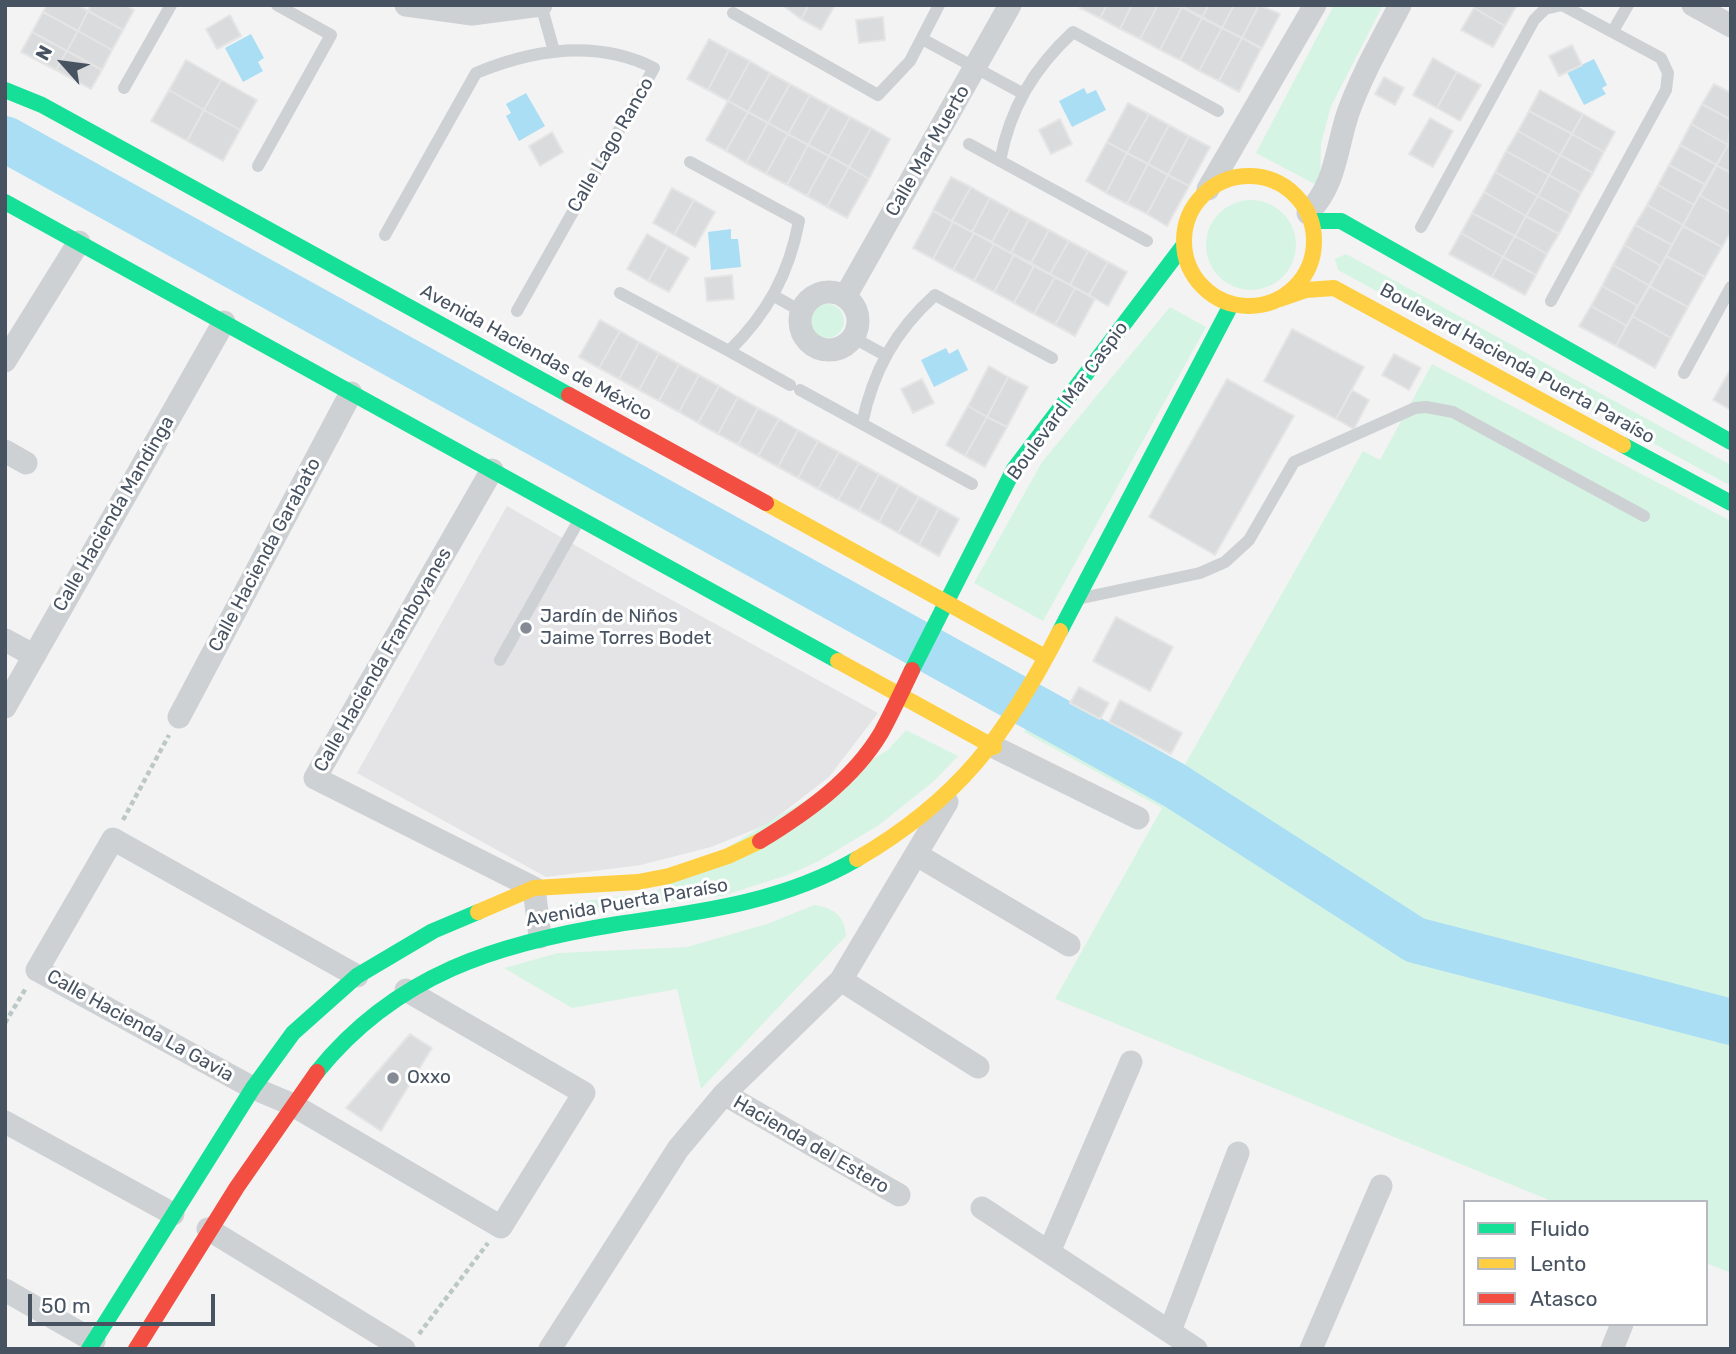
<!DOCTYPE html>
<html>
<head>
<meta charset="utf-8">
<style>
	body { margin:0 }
	#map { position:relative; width:1736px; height:1354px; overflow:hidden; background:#f3f3f3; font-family:Rubik,sans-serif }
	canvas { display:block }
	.frame { position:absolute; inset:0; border:7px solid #485362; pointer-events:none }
	.legend { position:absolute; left:1463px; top:1200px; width:245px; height:126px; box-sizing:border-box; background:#fff; border:2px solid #b6bac0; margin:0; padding:9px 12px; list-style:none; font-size:21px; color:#485362 }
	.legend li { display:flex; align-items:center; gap:14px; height:35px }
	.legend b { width:35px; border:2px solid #b6bac0 }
	.north { position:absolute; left:28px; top:28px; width:70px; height:70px; -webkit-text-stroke:5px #fff; paint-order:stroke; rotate:298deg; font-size:19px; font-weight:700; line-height:28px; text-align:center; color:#485362 }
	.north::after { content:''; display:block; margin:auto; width:24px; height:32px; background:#485362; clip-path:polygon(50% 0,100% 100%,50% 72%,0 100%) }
	.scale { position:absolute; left:28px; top:1294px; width:187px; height:32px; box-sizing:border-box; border:4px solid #485362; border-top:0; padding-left:9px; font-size:21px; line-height:24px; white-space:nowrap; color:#485362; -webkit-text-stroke:5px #fff; paint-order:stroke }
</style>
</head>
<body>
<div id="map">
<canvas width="1736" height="1354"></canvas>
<div class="frame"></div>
<ul class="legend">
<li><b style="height:9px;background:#16e098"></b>Fluido</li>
<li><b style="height:9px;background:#ffcf43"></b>Lento</li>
<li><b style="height:9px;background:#f24e42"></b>Atasco</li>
</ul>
<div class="north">N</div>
<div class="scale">50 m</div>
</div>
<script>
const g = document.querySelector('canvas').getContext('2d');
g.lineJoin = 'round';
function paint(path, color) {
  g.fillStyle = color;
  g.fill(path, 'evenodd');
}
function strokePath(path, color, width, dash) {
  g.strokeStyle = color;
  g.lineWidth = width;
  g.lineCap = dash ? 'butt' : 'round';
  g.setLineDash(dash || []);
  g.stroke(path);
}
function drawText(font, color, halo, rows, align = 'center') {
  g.font = font + ' Rubik,sans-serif';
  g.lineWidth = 6;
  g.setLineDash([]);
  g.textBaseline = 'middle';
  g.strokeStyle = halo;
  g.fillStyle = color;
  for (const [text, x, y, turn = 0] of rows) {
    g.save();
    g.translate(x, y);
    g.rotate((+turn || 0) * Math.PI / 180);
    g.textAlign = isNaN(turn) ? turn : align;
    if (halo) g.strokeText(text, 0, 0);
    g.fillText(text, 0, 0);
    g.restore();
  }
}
const education = new Path2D(`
	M507,506L639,582L878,713L829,777L768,824L711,847L641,865L546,877L357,773Z`);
const green = new Path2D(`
	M1334,5H1383L1331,106L1321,144L1320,187L1256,153Z
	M1206 245a45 45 0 1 1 90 0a45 45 0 1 1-90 0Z
	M1346,254L1731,465V486L1338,270L1335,259Z
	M810 321a17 17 0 1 1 34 0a17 17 0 1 1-34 0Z
	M1170,307L1206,327L1043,621L974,583L1042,462Z
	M1432,364L1731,521V1273L1706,1263V1202H1554L1055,999L1162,808L1024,732L1076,634L1045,693L1184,766L1363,451L1380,460Z
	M906,730L958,756L934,781L879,825L819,861L788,875L722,896L564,911L577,902L654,892L888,750Z
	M814,905C834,907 845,917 846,936L701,1089L677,989L572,1008L504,968L558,953L687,947L770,923Z`);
const water = new Path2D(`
	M251,34L264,58L258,62L263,71L243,82L225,48Z
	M1594,59L1607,85L1602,88L1606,94L1584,105L1567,72Z
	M1084,88L1087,94L1096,90L1106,110L1072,127L1059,101Z
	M526,93L545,126L519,141L506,116L511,113L506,104Z
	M731,229V239H738L741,267L711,270L708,232Z
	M946,348L949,354L958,349L968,370L934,387L921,360Z`);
const river = new Path2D(`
	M5,139L1174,785L1415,940L1731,1022`);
const building = new Path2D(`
	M47,5H77L88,11L78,31L43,12Z
	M91,5H125L134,10L123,30L88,11Z
	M782,5H809L801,19Z
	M809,5H835L821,30L801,19Z
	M1082,5H1107L1100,18L1080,8Z
	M1107,5H1132L1120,29L1100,18Z
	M1132,5H1158L1140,39L1120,29Z
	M1158,5L1182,7L1160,50L1140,39Z
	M1184,5H1209L1202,17L1183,7Z
	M1209,5H1234L1222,28L1202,17Z
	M1234,5H1259L1242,38L1222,28Z
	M1259,5L1280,14L1262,48L1242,38Z
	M1475,5H1517L1505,26L1474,8Z
	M1182,7L1202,18L1180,60L1160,50Z
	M1474,8L1505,26L1493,47L1461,30Z
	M88,11L123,30L112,50L78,31Z
	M43,12L78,31L67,51L32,32Z
	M230,15L241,36L217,49L206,29Z
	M883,17L885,40L859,43L856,20Z
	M1202,18L1222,28L1199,71L1180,60Z
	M1222,28L1242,38L1219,81L1199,71Z
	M78,31L112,50L102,70L67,51Z
	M32,32L67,51L56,70L21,52Z
	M1242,38L1261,49L1239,92L1219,81Z
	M709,39L729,50L708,90L687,79Z
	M1572,45L1582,65L1559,76L1549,56Z
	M729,50L750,61L728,101L708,90Z
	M67,51L102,70L91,89L56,70Z
	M1433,58L1457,72L1437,108L1413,95Z
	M186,60L221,80L204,110L169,90Z
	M750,61L770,73L748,112L728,101Z
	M1457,72L1481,85L1460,121L1437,108Z
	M770,73L790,84L768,123L748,112Z
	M1384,77L1404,88L1395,105L1375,94Z
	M221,80L257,100L240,130L204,110Z
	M790,84L810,95L788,134L768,123Z
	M1714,84L1731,93V120L1702,104Z
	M169,90L204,110L187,141L151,121Z
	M1540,90L1583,114L1572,134L1529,111Z
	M810,95L830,106L808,145L788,134Z
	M728,101L748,112L726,151L706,140Z
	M1128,103L1149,114L1127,153L1107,142Z
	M1702,104L1731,120L1728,145L1691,124Z
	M830,106L850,117L829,156L808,145Z
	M204,110L240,130L223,161L187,141Z
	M1529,111L1572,134L1560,155L1518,131Z
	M748,112L768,123L746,163L726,151Z
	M1149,114L1169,125L1148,164L1127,153Z
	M1583,114L1615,132L1604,152L1572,134Z
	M850,117L871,128L849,167L829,156Z
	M1430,118L1453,131L1433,167L1409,154Z
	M1060,119L1072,144L1051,154L1039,130Z
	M768,123L788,134L766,174L746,163Z
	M1691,124L1728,145L1717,165L1680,145Z
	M1169,125L1189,136L1168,175L1148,164Z
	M871,128L890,139L869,179L849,167Z
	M1518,131L1560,155L1549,175L1506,151Z
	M552,132L563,152L540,166L529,146Z
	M788,134L808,145L787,185L766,174Z
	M1572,134L1604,152L1593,173L1560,155Z
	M1189,136L1210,147L1189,186L1168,175Z
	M1731,140V173L1716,165Z
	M1107,142L1127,153L1106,193L1086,181Z
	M808,145L829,156L807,196L787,185Z
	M1680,145L1717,165L1706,185L1669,165Z
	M1506,151L1549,175L1538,196L1495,172Z
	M1127,153L1148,164L1127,204L1106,193Z
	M1560,155L1593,173L1581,193L1549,175Z
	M829,156L849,167L827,207L807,196Z
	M1148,164L1168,175L1147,214L1127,204Z
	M1669,165L1706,185L1694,205L1658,185Z
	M1716,165L1731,173V213L1699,195Z
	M849,167L869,179L847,218L827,207Z
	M1495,172L1538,196L1526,216L1484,192Z
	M1168,175L1189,186L1167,226L1147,214Z
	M1549,175L1581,193L1570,214L1538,196Z
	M951,177L971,187L952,221L933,210Z
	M1658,185L1694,205L1683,225L1647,205Z
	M971,187L990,198L972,232L952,221Z
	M672,188L694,200L674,235L653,223Z
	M1484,192L1526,216L1515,236L1472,213Z
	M1699,195L1731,213V231L1722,247L1683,226Z
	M1538,196L1570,214L1559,234L1526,216Z
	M990,198L1010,209L992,242L972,232Z
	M694,200L715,212L695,247L674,235Z
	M1647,205L1683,225L1672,245L1635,225Z
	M1010,209L1029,219L1011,253L992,242Z
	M933,211L953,222L933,259L913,248Z
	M1472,213L1515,236L1503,257L1461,233Z
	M1526,216L1559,234L1547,254L1515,236Z
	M1029,219L1049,230L1031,263L1011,253Z
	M953,222L974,233L953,270L933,259Z
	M1635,225L1672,245L1661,266L1624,245Z
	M1683,226L1722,247L1705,277L1666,256Z
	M1049,230L1069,241L1050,274L1031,263Z
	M974,233L994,244L974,281L953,270Z
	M1461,233L1503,257L1492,277L1449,254Z
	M647,234L668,246L648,281L627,269Z
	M1515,236L1547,254L1536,275L1503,257Z
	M1069,241L1088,251L1070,285L1050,274Z
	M994,244L1014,255L994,292L974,281Z
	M1624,245L1661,266L1650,286L1613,265Z
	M668,246L689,258L669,292L648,281Z
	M1088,251L1108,262L1089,295L1070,285Z
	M1014,255L1034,266L1014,303L994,292Z
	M1666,256L1705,277L1688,307L1649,286Z
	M1503,257L1536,275L1525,295L1492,277Z
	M1108,262L1127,272L1108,306L1089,295Z
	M1613,265L1650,286L1638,306L1602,286Z
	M1034,266L1055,277L1034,314L1014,303Z
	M732,275L734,299L707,301L705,278Z
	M1055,277L1075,288L1055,325L1034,314Z
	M1602,286L1638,306L1627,326L1591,306Z
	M1649,286L1688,307L1671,338L1632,316Z
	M1075,288L1095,299L1075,336L1055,325Z
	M1591,306L1627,326L1616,346L1579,326Z
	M1632,316L1671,338L1655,368L1616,346Z
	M600,320L620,331L599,368L579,357Z
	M1292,329L1364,367L1336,419L1264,381Z
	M620,331L639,342L619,379L599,368Z
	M639,342L659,353L639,390L619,379Z
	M659,353L679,364L659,401L639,390Z
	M1394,354L1421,368L1409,390L1382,375Z
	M679,364L699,375L679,412L659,401Z
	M989,366L1008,377L987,417L968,406Z
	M1730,370L1731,371V410L1713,400Z
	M699,375L719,386L698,423L679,412Z
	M1008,377L1028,387L1007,427L987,417Z
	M922,379L934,403L913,413L901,389Z
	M1227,379L1294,416L1215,555L1149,517Z
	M719,386L738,397L718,434L698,423Z
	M1352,390L1369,400L1354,429L1336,419Z
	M738,397L758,408L738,445L718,434Z
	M968,406L987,417L965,456L946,445Z
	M758,408L779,419L758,456L738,445Z
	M987,417L1007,427L985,467L965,456Z
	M779,419L798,430L778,467L758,456Z
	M798,430L818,441L798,478L778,467Z
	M818,441L839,452L818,489L798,478Z
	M839,452L859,463L838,500L818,489Z
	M859,463L879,474L859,511L838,500Z
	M879,474L899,485L879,522L859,511Z
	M899,485L919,497L898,533L879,522Z
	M919,497L939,508L919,545L898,533Z
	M939,508L959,519L939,556L919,545Z
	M1116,617L1173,647L1150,691L1093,661Z
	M1079,687L1109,703L1100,719L1070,703Z
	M1120,700L1182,733L1171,754L1109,722Z
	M410,1034L432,1048L381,1131L346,1108Z`);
const path = new Path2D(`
	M123,820L169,735
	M5,1023L26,988
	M419,1334L488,1243`);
const lane = new Path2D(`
	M541,5L554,51
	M733,13L878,95L910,61L939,5
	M1613,31L1628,5
	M924,40L1022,93
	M124,88L171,5
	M969,144L1147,241
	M1000,161C1010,108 1034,68 1073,32L1218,111
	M258,166L331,35L277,5
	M1421,227L1534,20L1545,9L1562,5L1661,58L1668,73L1666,90L1551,301
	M385,235L476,73C534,49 596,39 654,68L517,311
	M620,293L729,351C767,314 789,274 799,221L690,162
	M774,296L801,311
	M852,337L885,355
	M729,351L790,385
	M1684,373L1731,287
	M800,390L972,484
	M862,424C873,371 895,331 935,295L1052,358
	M1082,598L1200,573L1225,562L1249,540L1294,462L1415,408L1426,407L1453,412L1644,516
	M500,660L579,520`);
const street = new Path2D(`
	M406,5L472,14L541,5
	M1693,5L1731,26
	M1208,189L1315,5
	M1308,213C1336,185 1336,149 1348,113C1361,76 1382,40 1400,5
	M800 321a29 29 0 1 1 58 0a29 29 0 1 1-58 0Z
	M845,297L1010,5
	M5,361L79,242
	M5,451L26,463
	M492,470L315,778L534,888L540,937
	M5,640L33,655
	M5,707L224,322
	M179,717L351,393
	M994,747L1138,818
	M917,855L1069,945
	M357,976L113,839L37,970L253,1088L291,1104L501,1227L584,1093L406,990
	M841,980L978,1067
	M724,1094L899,1195
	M5,1122L173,1214
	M982,1208L1196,1349
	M208,1229L404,1349
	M1049,1252L1131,1062
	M5,1290L94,1341
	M1170,1331L1238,1153
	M550,1349L678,1149L724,1094L841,980L947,802
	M1311,1349L1381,1186
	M1612,1349L1622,1324`);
const fast = new Path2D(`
	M5,90L42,105L569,395
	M5,202L838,661
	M1312,221H1341L1731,442
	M1623,445L1731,503
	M1060,631L1231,305
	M912,670L1014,469L1183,246
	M317,1072C396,974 498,943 618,924C701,912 783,902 857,859
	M89,1349L253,1088L293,1033L357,976L433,931L478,912`);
const slow = new Path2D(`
	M1184 241a65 65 0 1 1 130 0a65 65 0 1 1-130 0Z
	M1280,299L1306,290L1334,288L1623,445
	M766,503L1045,657
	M838,661L994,747
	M857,859C959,800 1007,734 1060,631
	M478,912L534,888L638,882L669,876L728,856L760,841`);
const jam = new Path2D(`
	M569,395L766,503
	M760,841C806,813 853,780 881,733C892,713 902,691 912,670
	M136,1349L237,1187L317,1072`);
const markers = [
	[526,628,7,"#848b95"],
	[393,1078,7,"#848b95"]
];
const streetNames = [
	["Calle Lago Ranco",611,145,-60],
	["Calle Mar Muerto",928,151,-60],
	["Avenida Haciendas de México",536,353,29],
	["Boulevard Hacienda Puerta Paraíso",1517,364,29],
	["Boulevard Mar Caspio",1068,401,-54],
	["Calle Hacienda Mandinga",114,514,-60],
	["Calle Hacienda Garabato",265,555,-62],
	["Calle Hacienda Framboyanes",383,660,-60],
	["Avenida Puerta Paraíso",627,903,-10],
	["Calle Hacienda La Gavia",140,1026,29],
	["Hacienda del Estero",811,1145,30]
];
const poiNames = [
	["Jardín de Niños",540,617],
	["Jaime Torres Bodet",540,639],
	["Oxxo",407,1078]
];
paint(education, '#e4e4e6');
paint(green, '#d6f4e4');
paint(water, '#a9def4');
strokePath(river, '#a9def4', 46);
paint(building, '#dadbdd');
strokePath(building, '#e5e5e6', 2);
strokePath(path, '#bbc8c5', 4.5, [5, 3.5]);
strokePath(lane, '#ced1d4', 12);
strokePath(street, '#ced1d4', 23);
strokePath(fast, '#16e098', 16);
strokePath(slow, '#ffcf43', 16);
strokePath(jam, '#f24e42', 16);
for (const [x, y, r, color] of markers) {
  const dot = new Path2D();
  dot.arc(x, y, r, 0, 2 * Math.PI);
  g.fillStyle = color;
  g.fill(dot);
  strokePath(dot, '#fff', 2.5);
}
drawText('19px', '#485362', '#fff', streetNames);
drawText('19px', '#485362', '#fff', poiNames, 'left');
</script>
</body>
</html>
